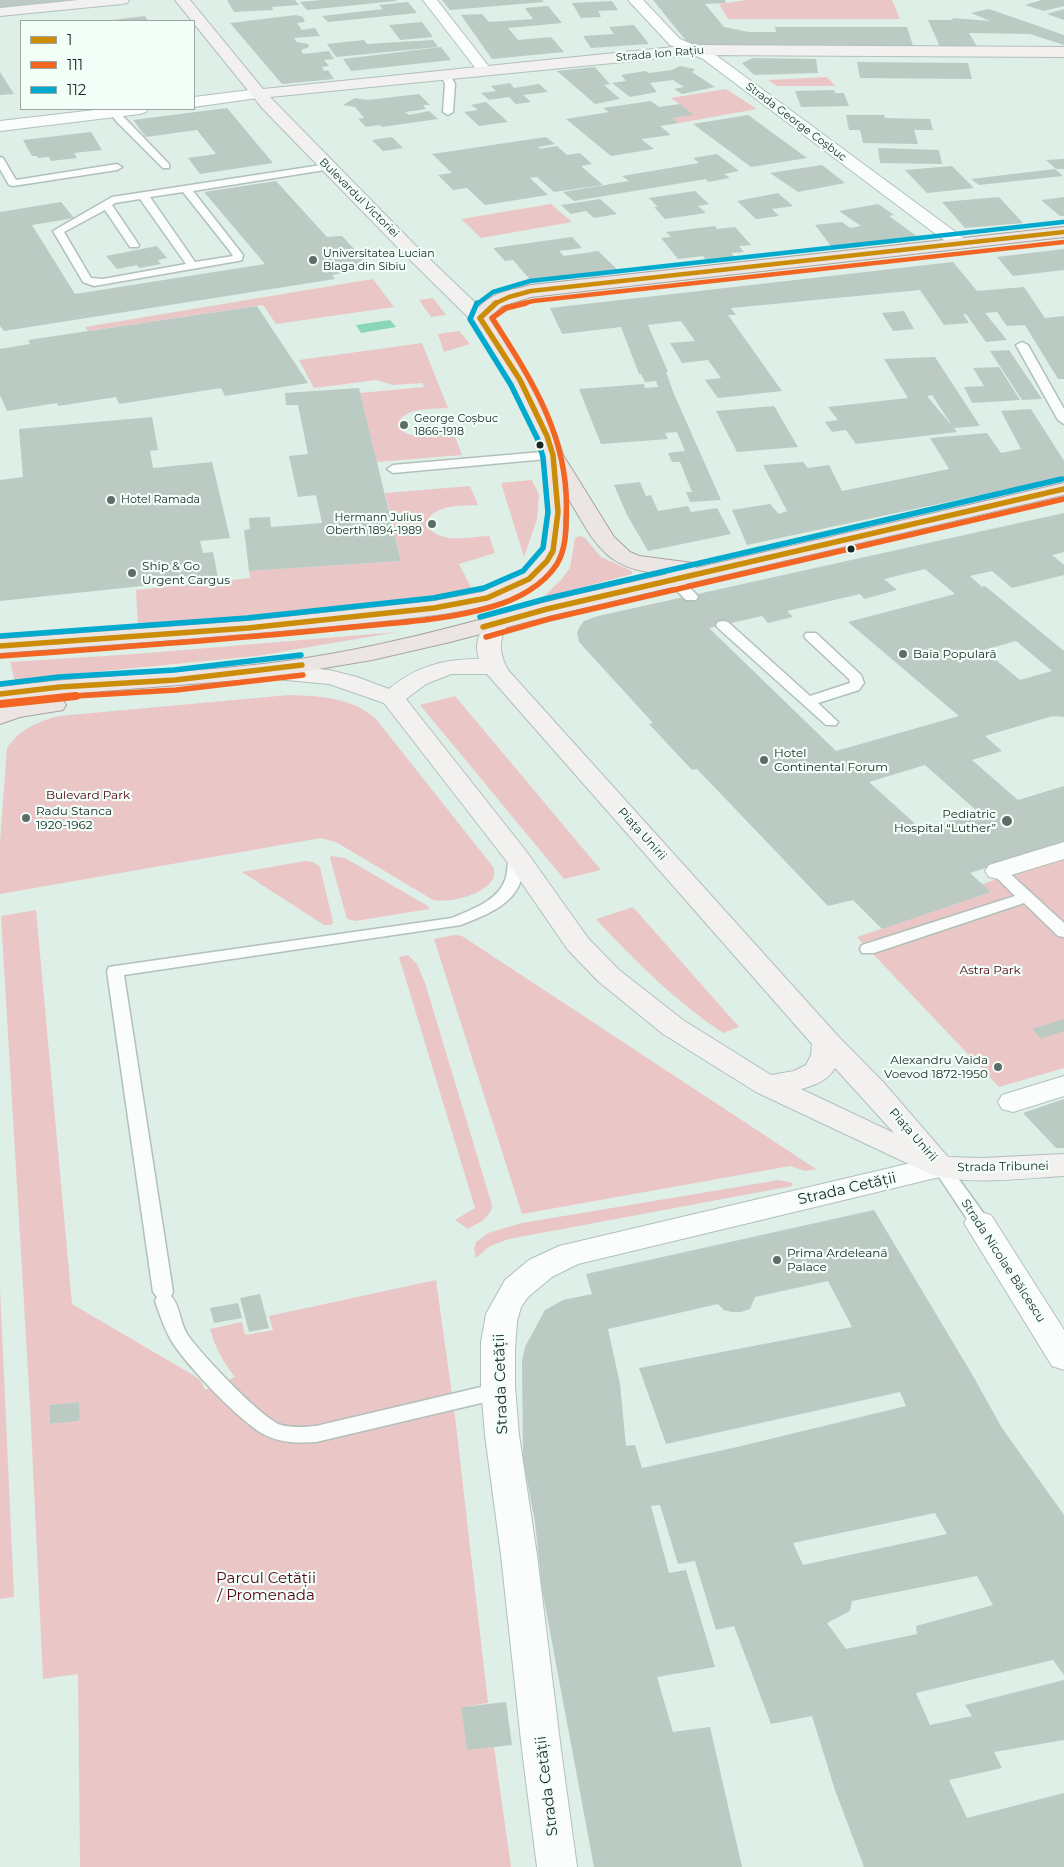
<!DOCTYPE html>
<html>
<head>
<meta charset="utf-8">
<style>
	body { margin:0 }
	#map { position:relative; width:1064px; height:1867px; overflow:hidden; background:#ddefe7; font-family:Montserrat,sans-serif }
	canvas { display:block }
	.legend { position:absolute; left:20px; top:20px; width:175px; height:90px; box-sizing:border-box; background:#f1fff8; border:1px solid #9ba9a2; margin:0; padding:6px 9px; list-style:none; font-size:15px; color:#1b2722 }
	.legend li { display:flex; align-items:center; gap:10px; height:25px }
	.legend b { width:25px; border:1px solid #9ba9a2 }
</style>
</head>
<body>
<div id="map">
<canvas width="1064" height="1867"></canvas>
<ul class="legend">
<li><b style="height:6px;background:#cb8d07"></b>1</li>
<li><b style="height:6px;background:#f26522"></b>111</li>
<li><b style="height:6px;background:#00a9ce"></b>112</li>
</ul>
</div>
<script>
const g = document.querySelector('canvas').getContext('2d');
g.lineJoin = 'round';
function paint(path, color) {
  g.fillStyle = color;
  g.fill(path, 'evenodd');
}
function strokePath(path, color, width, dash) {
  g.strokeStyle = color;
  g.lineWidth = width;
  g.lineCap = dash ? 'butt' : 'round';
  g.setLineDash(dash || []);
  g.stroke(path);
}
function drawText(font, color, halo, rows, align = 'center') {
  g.font = font + ' Montserrat,sans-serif';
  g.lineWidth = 4.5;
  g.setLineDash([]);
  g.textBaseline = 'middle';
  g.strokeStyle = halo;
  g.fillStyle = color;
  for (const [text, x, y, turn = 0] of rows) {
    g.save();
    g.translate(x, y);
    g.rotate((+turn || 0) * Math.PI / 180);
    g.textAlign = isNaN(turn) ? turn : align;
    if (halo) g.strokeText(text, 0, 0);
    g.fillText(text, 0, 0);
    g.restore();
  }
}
const green = new Path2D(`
	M747,0H892L900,19H728L719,4Z
	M827,77L835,86H777L768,80Z
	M726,89L757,109L679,123L672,118L693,114L671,98Z
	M551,204L572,222L481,238L461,219Z
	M373,279L394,307L276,324L263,305L88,331L85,327Z
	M433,298L446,315L431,317L419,300Z
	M459,331L470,344L444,352L438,334Z
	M422,343L448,408C435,409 416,408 405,415C402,417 398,421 399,425C402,442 443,435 454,434L462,455L377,462L360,393L424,387L422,383L393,385L376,380L314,388L299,360Z
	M532,480L539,495L537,519L524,557L501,483Z
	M470,486L478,505C460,506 432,504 426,524C438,545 469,537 489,536L495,553L459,564L474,593L369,610L138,627L136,590L250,578L249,571L401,561L385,493Z
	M580,536L585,538L601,557L632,571V574L542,598L561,580L570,568L575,538Z
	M397,632L257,656L73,674L15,681L10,662L136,654Z
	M289,695C319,696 352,697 376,719L494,868C494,874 495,878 490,883C479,896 449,903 433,900L336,842L321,838L0,894V842L7,748C20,729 37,722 59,716Z
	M455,696L601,870L564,879L420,705Z
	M331,856L345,858L428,906L429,909L356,921L347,919L330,858Z
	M1064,858V1068L999,1087L857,937L991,892L982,884Z
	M305,861L313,862L320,867L333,922L331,925H324L242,872Z
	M633,907L739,1027L723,1033C675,1001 635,961 596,919Z
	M36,910L72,1304L193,1375L201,1381L205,1390L235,1377C223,1362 215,1347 210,1329L242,1322L245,1335L273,1330L269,1316L436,1280L455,1416L488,1703L461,1707L467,1750L494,1747L511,1867H80L78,1674L43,1679L30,1405L1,916ZM79,1402L80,1418L78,1421L50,1424L49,1405Z
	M455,935L462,936L816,1169L805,1171L790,1166L522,1214L434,939Z
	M408,955L417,964L425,983L492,1205C491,1218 478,1223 468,1229L455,1220L475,1208L399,957Z
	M779,1180L793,1183L792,1186L509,1239L490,1246L476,1258L474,1249L476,1242L488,1233L522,1223Z
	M0,1288L14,1597L0,1599Z`);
const water = new Path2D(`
	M390,320L396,327L361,333L356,325Z`);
const building = new Path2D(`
	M0,0H64V1L0,8Z
	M227,0H295L299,5L272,7L273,10L234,12Z
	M321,0H396V1L307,10L300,2Z
	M442,0H542L544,2L450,10Z
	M653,0H725L726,3L705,4L724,27L749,32H776L775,27H907L914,49L691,47Z
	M1042,0H1064V6L1044,11L1025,5Z
	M612,1L618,10L598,11L601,17L581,18L572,3Z
	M408,2L417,13L328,22L322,16L383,9L379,5Z
	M548,6L562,23L508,28L518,40L551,37L564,52L492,59L461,15L482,14L489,22L533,19L525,8Z
	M989,9L1064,35V45L1030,34L969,33L979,50L942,51L928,20H953L952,18L990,21L971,13Z
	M1064,9V20L1047,14Z
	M296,15L303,17L305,22L297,23L302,30L315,28L320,36L294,38L297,42L308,44L309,47L301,50L303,54L329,51L334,59L324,60L329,66L322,67L324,71L328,70L334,79L282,84L230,23Z
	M145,16L148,21H112V20Z
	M422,22L433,37L400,40L389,25Z
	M634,25L649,44L591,48L583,36L614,34L609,27Z
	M364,40L367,44L433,40L438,47L336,57L327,44Z
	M441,47L451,60L351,71L343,59Z
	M753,58L816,59L818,73L754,75L742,63Z
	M857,62L968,63L972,79L860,78Z
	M680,66L695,69L692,72L715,87L682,94L674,89L684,87L673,80L650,83L657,92L630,97L612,83L626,81L621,75L645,71L649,73L672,70Z
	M595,67L610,84L604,85L620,99L595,104L557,71Z
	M0,72L14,94L0,95Z
	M510,83L514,88L539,84L548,92L523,95L531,102L516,104L509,97L489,100L481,93L496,91L491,86Z
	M834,90L835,93H844L849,106L801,107L795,91Z
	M419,94L430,105H423L426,109L405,112L409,115L429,111L438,119L382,127L379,125L366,127L358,119L364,118L355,107L343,105L355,98L368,100Z
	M651,101L659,107L680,104L694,115L672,118L679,123L660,126L671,135L641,139L654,149L611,156L566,119L609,112L603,108Z
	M486,102L508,122L479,126L464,112L478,110L471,105Z
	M227,108L273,163L200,174L188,158L216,154L197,130L146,137L133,120Z
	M748,115L807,158L751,167L693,124Z
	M846,115H884L885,118L930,119L933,130H914L918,144L863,143L860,130H849Z
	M91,132L102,150L74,153L77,158L51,161L49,157L38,158L37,156H32L23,140Z
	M392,137L403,148L383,151L372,140Z
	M546,137L555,144L538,147L540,149L557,146L567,155L580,153L592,164L581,166L603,185L554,192L537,177L530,178L548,195L485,205L467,188L453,190L438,175L452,173L432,154Z
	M878,148L939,150L942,164L880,163Z
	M717,154L739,171L724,174L730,178L708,182L706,179L574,201L563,192L629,181L622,176L699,163L693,158Z
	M1064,159V169H1056L1046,160Z
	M822,165L845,183L798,192L770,173Z
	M952,166L974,188L927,193L905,170Z
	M1055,169L1063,176L979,185L971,179Z
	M276,181L327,237L342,236L372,268L332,275L335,279L4,331L0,326V212L61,202L74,218L32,225L75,294L265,264L204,192Z
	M695,191L709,204L698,206L706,213L665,219L654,207H658L649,198Z
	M778,193L793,206L772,209L779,216L756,219L737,201Z
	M999,197L1023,223L965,228L942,202Z
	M1064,197V216H1060L1041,200Z
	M600,199L617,214L594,218L586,211L571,214L561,205Z
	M878,204L894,215L889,216L922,240L843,249L831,246L815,225L842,222L850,228L861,226L839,211Z
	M715,226L717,229L735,227L751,245L739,246L744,252L731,253L736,258L707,261L703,256L678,259L661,238L671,237L666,232Z
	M572,237L582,248L559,251L564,256L598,251L621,273L591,277L587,274L532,282L513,260L505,261L493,248Z
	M157,246L167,258L158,260L161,264L139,268L137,265L117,269L106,256Z
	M1064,249V270L1013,276L997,257Z
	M953,262L977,291L1024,287L1045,318L1064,316V379H1058L1025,325L1007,326L997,312L985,313L1007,340L986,342L966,314H963L969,323L944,325L920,290L731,308L736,315H728L782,391L718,398L705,380L721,378L708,360L682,363L670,343L695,341L681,321L648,325L668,372H666L674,394L721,500L690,502L686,492H692L680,462H672L668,453L685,451L677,432L665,433L668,439L601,444L579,389L644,384L645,388L658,387L656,381L645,382L641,374H639L621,327L562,334L550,308Z
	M257,306L308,383L225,396L221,388L119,404L116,397L58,406L57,403L7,411L0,395V349L30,344L28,340Z
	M904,311L914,329L893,331L882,313Z
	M1009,350L1042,399L1022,400L990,351Z
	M935,357L980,426L954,428L957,432L856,444L846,430L832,432L825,422L838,420L828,407L908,398L884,359ZM932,395L953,427L927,396Z
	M999,367L1020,400L972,403L964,387L984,386L973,368Z
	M359,388L401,561L249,571L244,530L250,529L249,518L270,517L271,527L322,523L316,495L298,497L289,456L308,454L298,405H286L285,393Z
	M774,406L798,447L737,452L716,411Z
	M1031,409L1064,461V477L747,545L732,510L770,504L779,514L787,511L763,465L803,462L808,468L829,465L842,491L949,469L930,438L987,433L1001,453L1021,449L1001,411Z
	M152,417L158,450L150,451L153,468L212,462L230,538L200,541L203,553L213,552L218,578L0,601V480L23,477L19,429Z
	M640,482L646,496L651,495L658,511L688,506L691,512L717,508L731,534L648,551L627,515L614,485Z
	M1064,513V552L1052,555L1064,565V575L1012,588L992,571L970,576L982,587L985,586L1064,651V717L1053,716L985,736L1002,751L972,760L1018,800L1064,786V843L970,873L991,892L882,929L853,900L828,906L697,769L692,770L649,724L653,723L579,642L577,633L580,626L584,621L598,616ZM925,569L955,594L848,622L959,716L836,751L709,628L762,616L768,623L793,617L787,611L860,594L864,599L897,590L884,579ZM1016,641L1052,671L1020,680L984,650ZM925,765L978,812L922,830L869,782Z
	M1064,1019V1031L1041,1039L1032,1029Z
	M1064,1099V1148H1056L1023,1113Z
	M874,1210L973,1376L1002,1428L1064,1515V1675L1053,1660L916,1693L930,1725L972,1716L965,1705L1064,1680V1740L994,1752L1002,1768L949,1780L967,1818L1064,1793V1867H864L835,1790L812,1716L771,1724L734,1626L716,1630L695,1561L678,1564L660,1505L651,1506L669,1573L686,1570L715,1667L657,1677L673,1732L710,1727L742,1867H594L542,1589L535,1522L523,1459L522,1362L525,1347L545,1310L563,1300L592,1294L586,1274ZM828,1281L852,1327L639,1368L666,1444L900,1392L906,1406L737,1447L642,1468L635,1445L626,1446L620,1384L608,1329L718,1304L724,1310L732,1312H741L750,1309L755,1297ZM935,1513L947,1534L803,1565L793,1543ZM977,1576L993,1605L916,1626L917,1634L846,1649L827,1623L850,1611L852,1601Z
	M260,1294L269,1328L249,1332L240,1298Z
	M238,1303L242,1318L214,1323L210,1308Z
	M79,1402L80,1418L78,1421L50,1424L49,1405Z
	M506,1702L512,1745L467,1750L461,1707Z`);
const lane = new Path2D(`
	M446,72L449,73L455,84L453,112L448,115L443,112L445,84L441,75Z
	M114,109L117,110L169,164V168H163L117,122L109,112Z
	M0,157L3,158L16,180L117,164L122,167L117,170L13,186L9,185L0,169Z
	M328,164L331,165V169L193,191L243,255L242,260L238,261L94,286L83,282L53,231L112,197ZM183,192L229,250L233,256L195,262L150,197ZM140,199L186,264L103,279L91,278L64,232L105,210L130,247H138L139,245L112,205L115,203Z
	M1022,342L1028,345L1064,409V424L1058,420L1016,345Z
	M553,451L557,452L559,455L557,458L393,473L387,469L393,465Z
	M674,576L679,577L696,594L698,597L696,600H686L669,583L667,580L669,577Z
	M723,621L728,622L810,696L850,683L849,679L806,639L804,636L806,633H816L861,675L864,683L859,690L818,703L838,722L836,725H826L718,628L716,625L718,622Z
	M517,852L523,854L525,857C523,865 523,873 521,880C513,906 483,916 461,925L124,975L173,1292L171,1296C180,1305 180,1323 187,1334C200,1353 261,1418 281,1425C292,1428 305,1427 316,1426L498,1383L505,1386L508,1391L505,1396L498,1399L316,1442C299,1443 283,1443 267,1436C243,1425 185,1364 171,1340C164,1328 160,1315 155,1301L157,1297L153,1292L107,971L109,967L115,966L452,918C470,910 498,901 505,880C508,873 507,865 509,857L511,854Z
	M998,866L1004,868L1064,923V937L1058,936L1024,903L874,953H862L860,949L862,945L1015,896L990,871L992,868Z
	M941,1161L947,1163L987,1218L989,1223L987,1228L980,1230L973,1228L935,1171L932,1167L935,1163Z`);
const street = new Path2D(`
	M423,0H437L490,68L493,71L490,74H480Z
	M628,0H643L680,39L713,53L965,239L968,243L965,247L959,248L953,247L703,59L670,45Z
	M258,89L264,91L266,94L264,97L194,107V97Z
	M103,109H148L146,112L140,114L0,131V121Z
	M1064,842V859L998,879L989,877L985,871L989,865Z
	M1064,1076V1096L1013,1112L1002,1109L998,1102L1002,1095Z
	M941,1156L952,1160L956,1167L952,1174L578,1264L552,1277L528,1297L521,1307L517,1321L515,1349V1387L519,1435L537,1555L561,1750L577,1867H537L522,1750L501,1555L485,1435L481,1387V1342L486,1314L505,1280L529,1260L559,1246Z
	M980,1212L991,1215L1064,1330V1370L1052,1366L964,1223L969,1215Z`);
const secondary = new Path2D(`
	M78,0H129L127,3L122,4L0,16V8Z
	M175,0H190L263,89L693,45L1064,47V57L693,55L270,97L414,244L487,314L489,318L487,322L480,324L473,322L402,252L263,109Z
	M496,617L504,619L508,624C498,640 499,654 508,670L837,1035L884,1083L948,1157L982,1158L1064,1154V1176C1023,1178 970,1186 930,1174L756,1092L663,1034L598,981L568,950L508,863L384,703L329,684L265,678L257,676L253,671L257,666L265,664L329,670L357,677L389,689C416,666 445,659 479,659C474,644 479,632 488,619ZM451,674H487L812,1044L811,1055L806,1065L794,1071L771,1075L683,1020L618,969L588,938L526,851L406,699L426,684ZM835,1068L894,1133L801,1089C816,1085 827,1081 835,1068Z`);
const primary = new Path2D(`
	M1064,227V237L531,297L502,306L489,318L530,380L557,436L563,455L614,537L630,552L639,556L693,563L696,568L1064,483V495L553,615L450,642L372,660L265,678L66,694L0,701V687C100,674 201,674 300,659C382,647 460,625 539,604C582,593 625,584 668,574C605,571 596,545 567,496C571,530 567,562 537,584C496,614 405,618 354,624C236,636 118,644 0,653V639L248,621L434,601L482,592L521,574L542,551L547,512L543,455L537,436L510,380L471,318C486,293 504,292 531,285Z
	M54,698L63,700L66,705L63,710L20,717L0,724V708L15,704Z`);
const bus1Far1 = new Path2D(`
	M494,304L509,297L531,291L1064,232`);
const bus1 = new Path2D(`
	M483,627L547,609L1064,489
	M0,646L248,628L434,608L487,598L529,579L547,561L553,551L558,512L553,455L547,436L520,380L480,318L496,303
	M0,694L60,687L175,680L302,665`);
const bus2Far2 = new Path2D(`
	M521,304L533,301L1064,242`);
const bus2Far1 = new Path2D(`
	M486,637L549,619L1064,499
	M1,656C112,648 222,640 333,629C386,623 440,622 491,607C516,600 543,586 557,564C565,550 566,535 566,519C571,440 533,382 492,318L506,308L526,303
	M58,697L176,690L303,675`);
const bus2 = new Path2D(`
	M1,704L76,696`);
const bus3Far1 = new Path2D(`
	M477,304L493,292L530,281L1063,222`);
const bus3 = new Path2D(`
	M480,617L545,599L1062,479
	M0,636L247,618L433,598L484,588L523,571L543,548L548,512L543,457L538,440L511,385L470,319L477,303
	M0,684L59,677L174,670L301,655`);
const markers = [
	[313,260,5,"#5f6d67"],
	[404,425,5,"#5f6d67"],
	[540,445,4.5,"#1b2722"],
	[111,500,5,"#5f6d67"],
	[432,524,5,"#5f6d67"],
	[851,549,4.5,"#1b2722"],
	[132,573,5,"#5f6d67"],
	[903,654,5,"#5f6d67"],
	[764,760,5,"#5f6d67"],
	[26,818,5,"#5f6d67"],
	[1007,821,6,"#5f6d67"],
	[998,1067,5,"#5f6d67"],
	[777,1260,5,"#5f6d67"]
];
const farStreetnames = [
	["Strada Ion Rațiu",660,54,-5],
	["Strada George Coșbuc",796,122,37],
	["Bulevardul Victoriei",359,198,45]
];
const farPoinames = [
	["Universitatea Lucian",323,254],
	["Blaga din Sibiu",323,267],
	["George Coșbuc",414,419],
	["1866-1918",414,432],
	["Hotel Ramada",121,500],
	["Hermann Julius",422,518,"right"],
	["Oberth 1894-1989",422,531,"right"]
];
const poiNames = [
	["Ship & Go",142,566],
	["Urgent Cargus",142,580],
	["Baia Populară",913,654],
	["Hotel",774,753],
	["Continental Forum",774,767],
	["Radu Stanca",36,811],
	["1920-1962",36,825],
	["Pediatric",996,814,"right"],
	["Hospital “Luther”",996,828,"right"],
	["Alexandru Vaida",988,1060,"right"],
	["Voevod 1872-1950",988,1074,"right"],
	["Prima Ardeleană",787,1253],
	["Palace",787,1267]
];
const parkNames = [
	["Bulevard Park",88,795],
	["Astra Park",990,970]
];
const streetNames = [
	["Piața Unirii",642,834,48],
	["Piața Unirii",913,1135,49],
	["Strada Tribunei",1003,1167,-1],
	["Strada Nicolae Bălcescu",1003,1261,57]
];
const nearStreetnames = [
	["Strada Cetății",847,1189,-13],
	["Strada Cetății",501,1384,-92],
	["Strada Cetății",547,1786,-97]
];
const nearParknames = [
	["Parcul Cetății",266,1579],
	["/ Promenada",266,1596]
];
paint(green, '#ebc6c7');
paint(water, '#8ad6b9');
paint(building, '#bccac4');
strokePath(lane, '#b2c0ba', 3);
strokePath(street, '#b2c0ba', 2);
strokePath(secondary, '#b2c0ba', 2);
strokePath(primary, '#aaa3a2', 2);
paint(lane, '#fafdfb');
paint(street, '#fafdfb');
paint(secondary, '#f2f1f0');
paint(primary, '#ebe5e4');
strokePath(bus1Far1, '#cb8d07', 4.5);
strokePath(bus1, '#cb8d07', 5.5);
strokePath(bus2Far2, '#f26522', 4.5);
strokePath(bus2Far1, '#f26522', 5.5);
strokePath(bus2, '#f26522', 8);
strokePath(bus3Far1, '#00a9ce', 4.5);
strokePath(bus3, '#00a9ce', 5.5);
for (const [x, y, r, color] of markers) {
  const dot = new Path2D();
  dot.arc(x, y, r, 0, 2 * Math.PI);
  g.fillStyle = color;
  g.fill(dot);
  strokePath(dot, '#f1fff8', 2);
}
drawText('11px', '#1b2722', '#f1fff8', farStreetnames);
drawText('11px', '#1b2722', '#f1fff8', farPoinames, 'left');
drawText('12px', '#1b2722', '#f1fff8', poiNames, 'left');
drawText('12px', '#54001a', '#f1fff8', parkNames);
drawText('12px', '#1b2722', '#f1fff8', streetNames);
drawText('15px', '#1b2722', '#f1fff8', nearStreetnames);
drawText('15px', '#54001a', '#f1fff8', nearParknames);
</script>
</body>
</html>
